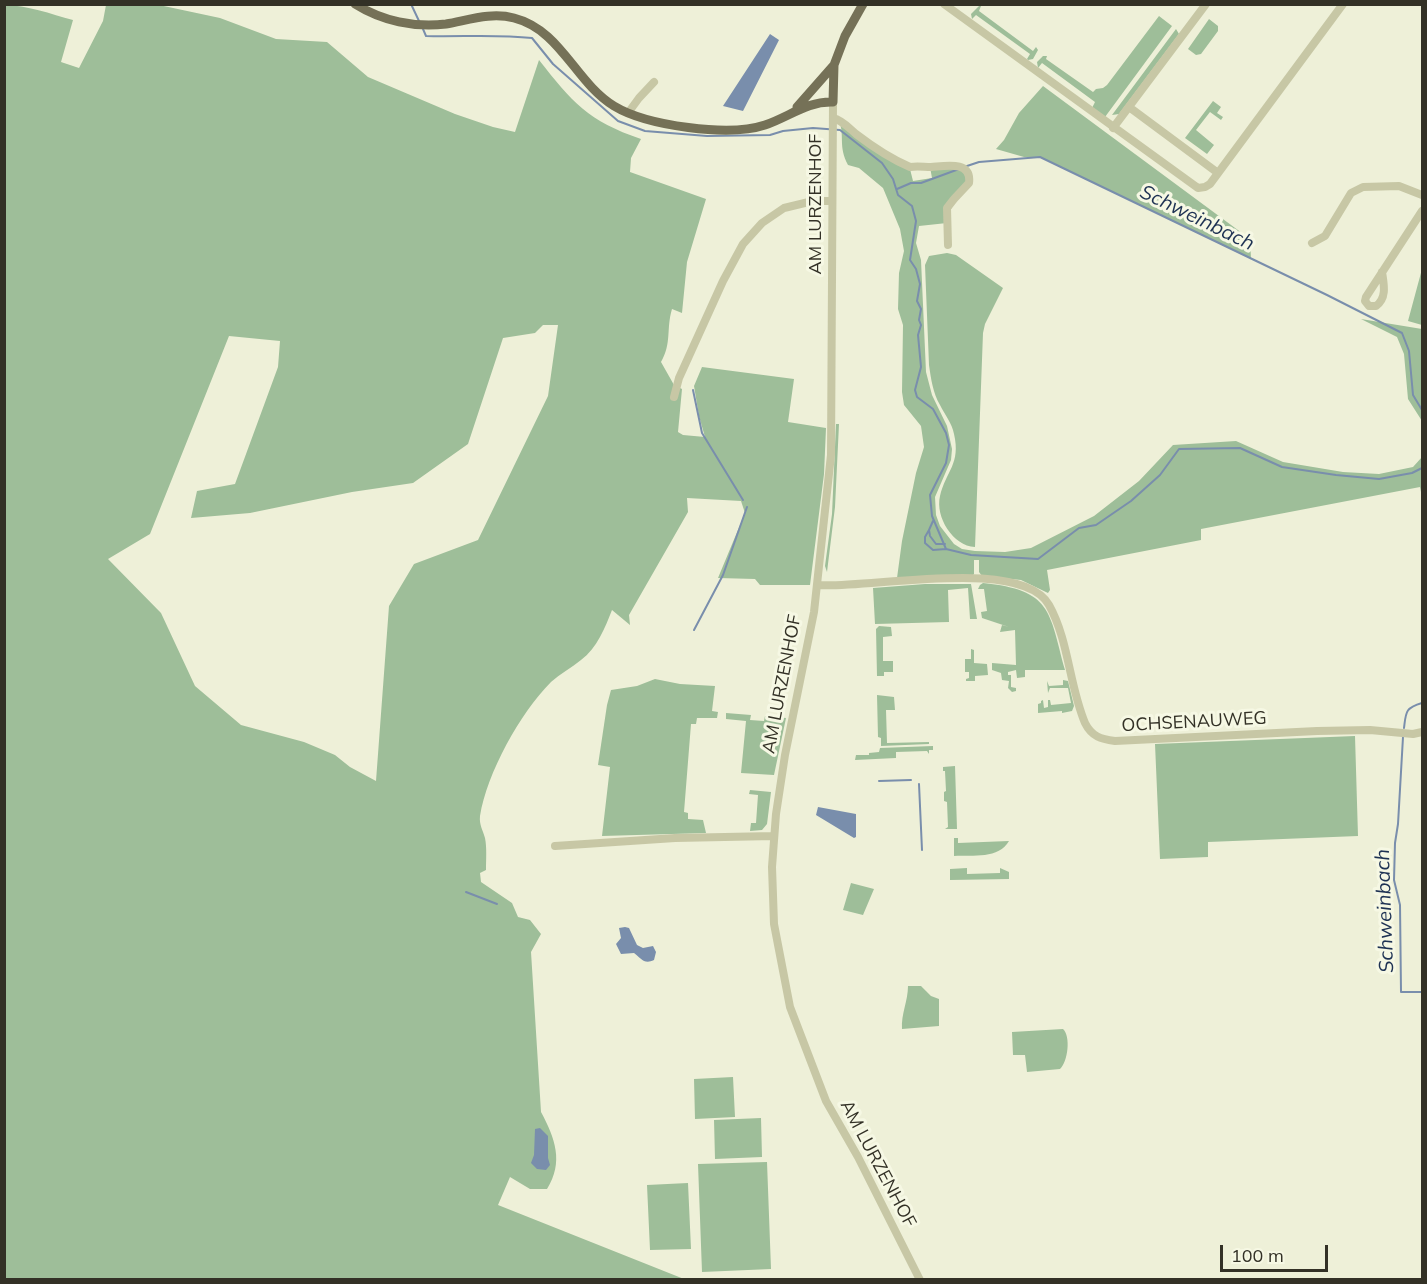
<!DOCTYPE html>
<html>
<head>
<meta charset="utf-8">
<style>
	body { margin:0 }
	#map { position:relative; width:1427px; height:1284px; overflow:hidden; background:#eef0d8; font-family:Mulish,sans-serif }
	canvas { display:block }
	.frame { position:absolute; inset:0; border:6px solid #333126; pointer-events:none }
	.scale { position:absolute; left:1220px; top:1245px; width:108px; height:27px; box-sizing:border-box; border:3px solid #333126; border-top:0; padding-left:8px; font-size:18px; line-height:21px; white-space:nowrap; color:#333126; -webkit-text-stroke:4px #f6f8e4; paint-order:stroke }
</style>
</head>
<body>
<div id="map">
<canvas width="1427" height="1284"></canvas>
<div class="frame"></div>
<div class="scale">100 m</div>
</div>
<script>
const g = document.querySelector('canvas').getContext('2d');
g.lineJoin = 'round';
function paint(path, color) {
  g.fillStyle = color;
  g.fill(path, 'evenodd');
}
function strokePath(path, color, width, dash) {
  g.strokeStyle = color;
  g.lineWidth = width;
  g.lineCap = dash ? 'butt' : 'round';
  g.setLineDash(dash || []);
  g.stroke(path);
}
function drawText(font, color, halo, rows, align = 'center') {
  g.font = font + ' Mulish,sans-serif';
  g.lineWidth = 6;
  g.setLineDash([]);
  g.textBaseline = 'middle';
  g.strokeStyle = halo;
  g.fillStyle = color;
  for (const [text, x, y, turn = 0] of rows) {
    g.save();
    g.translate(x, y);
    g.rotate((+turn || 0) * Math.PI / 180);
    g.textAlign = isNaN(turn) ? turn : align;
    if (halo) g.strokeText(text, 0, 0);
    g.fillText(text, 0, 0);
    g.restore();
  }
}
const green = new Path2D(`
	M5,5C26,5 51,14 73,20L61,62L79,68L103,21L106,5H159L220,18L276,39L327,42L368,77L455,114L493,127L515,132L539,60C572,102 588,121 641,139L631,158L630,172L706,199L687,262L682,313L672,309C666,329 672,343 661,362L674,385L682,389L678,432L683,435L705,437L699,416L694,386L702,367L794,379L788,422L826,428L824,474L810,585H760L755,579L718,578L745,513L741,501L687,498L688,512L629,615L630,625L612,610C605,628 597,648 581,660C571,668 560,674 551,682C520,713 487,773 480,816C479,825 483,830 485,838C487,848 486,860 486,870L480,873L481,882L512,903L518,917L530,920L541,934L531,952L541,1112C555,1138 564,1162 547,1189H530L510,1177L498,1205L684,1279L5,1280ZM543,325H558L548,396L478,540L414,564L389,606L376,781L350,767L335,755L304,742L241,725L195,686L161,613L108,559L150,534L229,336L280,341L278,367L235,484L197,491L191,518L250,513L352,492L413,483L468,444L503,338L535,333Z
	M979,6H981L979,11L1033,51L1036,47L1038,50L1033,59L1028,60L1027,59L1030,54L976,15L972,19L971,14Z
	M1159,16L1172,26L1105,117L1092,108L1095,102L1042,63L1038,68L1037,62L1043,56H1047L1046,59L1093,92L1096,89L1103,88L1107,85Z
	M1209,19L1218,26V31L1201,54L1196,55L1188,49Z
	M1176,29L1179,34L1119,114L1112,115Z
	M1043,86L1250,239L1251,259L1040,157H1024L996,149L1004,140L1019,113Z
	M1213,101L1221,107L1217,113L1223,117L1221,120L1210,112L1196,130L1214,145L1207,154L1185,138Z
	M839,120L910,169L913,181L932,178L930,167L958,165L970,178L954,199L947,223L919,226L916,243L921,260L926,372L932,395L947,426L952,449L951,460L935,497L936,515L940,526L954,544L962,549L975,551L1005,552L1031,548L1094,516L1139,481L1173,445L1236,441L1283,462L1343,472L1379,474L1413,467L1422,457V497L1420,487L1201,529V540L1047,570L1050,590L1048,593L1021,580L982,576L979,572V560H974V574L972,576L897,578L902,541L916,473L924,447L921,426L904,405L902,392L903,325L898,309L899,273L904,251L900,229L883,188L859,168L848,165C838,146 845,137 839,120Z
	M947,253L956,255L1003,288L985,324L983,333L975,547C953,546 935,517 940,496C946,471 961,464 954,434C952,423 945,415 940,405C933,393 931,379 929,365L925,265L929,256Z
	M1422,269V325L1408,321Z
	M1361,319L1422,329V421L1408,399L1404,354L1397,337Z
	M836,424H839L835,507L827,572L825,566L832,514Z
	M983,583C1052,590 1049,611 1065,670H1025V677L1017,678L1016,670L1008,672V675H1011V687L1016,688V691L1012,692L1008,688L1009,681L1002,680L1001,673L992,670V663L1016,665L1015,630L1000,632L1002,625L1009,627L982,618L981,612L987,611L984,589H978L980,585Z
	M925,584H971L977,619H970L968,588L948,590L949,622L875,624L873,588Z
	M879,626L891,627L892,636L883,637V661H893V672H884V676H877L876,629Z
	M971,649L974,650V663L987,664L988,675L975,676V681H966V679L969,678V672H965V659H971Z
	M655,679L680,684L715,686L712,711L718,712L717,718H697L696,724H691L684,812L688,813V819L703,820L706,833L602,836L610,767L598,765L607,705L611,690L637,686Z
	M1063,680L1068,681L1074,706L1072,711L1062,713V711L1038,713V704L1041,703V701L1043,700L1044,708L1048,707V700H1050L1051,705L1071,703L1068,688H1050L1048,693L1047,681L1049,686L1063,685Z
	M877,695L894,697L895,710H886L887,743L929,742V744L881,746V738L878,737Z
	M726,713L751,715L750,720L764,721L765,716L786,718L774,775L741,773L746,721L726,719Z
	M1355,736L1358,836L1208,842V857L1160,859L1155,744Z
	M933,746V750H929V754L927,751L896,752V758L855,760L856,755H869V753L879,752L880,748Z
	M955,766L957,829H945L948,827L947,802L944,801V792L946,791L945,771H943V767Z
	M750,790L771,792L767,824L762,830L750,831L751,823H756L758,795L749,794Z
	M954,838H958V843L1009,841C999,859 973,855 954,856Z
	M967,868V874L1000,873V868L1009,872V879L950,880V869Z
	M851,883L874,889L863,915L843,910Z
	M908,986H921L931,996L939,999V1026L902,1029C901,1014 908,1001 908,986Z
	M1063,1029C1071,1036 1068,1062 1060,1069L1027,1072L1025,1055H1013L1012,1032Z
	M733,1077L735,1117L695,1119L694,1079Z
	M761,1118L762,1157L715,1159L714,1120Z
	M767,1162L771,1269L702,1272L698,1164Z
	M688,1183L691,1249L650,1250L647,1185Z`);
const water = new Path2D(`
	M770,34L779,40L743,111L723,106Z
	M818,807L856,814V837L854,838L816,815Z
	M625,927L629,928L637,945L643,948L653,946L656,952L654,960C644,965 641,958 634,953L621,954L616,944L621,938L619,928Z
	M540,1128L548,1136V1158L550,1165L546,1170L537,1169L531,1163L534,1155L535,1129Z`);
const stream = new Path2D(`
	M411,4L419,21
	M423,29L426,36C462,37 496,34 532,38L553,64L618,121L645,131L707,136L770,135L783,131L813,128L840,130L882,163L893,179L898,195L912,206L916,221L910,260L916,269L920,284L917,301L921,309L919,320L921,325L918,335L921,367L915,390L917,397L933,409L946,433L949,445L946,463L930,495L932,516L946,549L971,555L1038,559L1079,528L1096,525L1131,501L1160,475L1179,449L1240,448L1282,467L1336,475L1379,479L1412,473L1422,468
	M964,167L979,162L1040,157L1327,295L1402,333L1409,351L1413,395L1422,410
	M897,189L911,183H921L959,169
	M693,390L702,433L743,500
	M933,521L929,530L930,536L936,544H945
	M929,530L925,537V543L933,550L946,549
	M694,630L723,575L747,507
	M1404,728C1406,712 1405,708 1422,703
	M1403,737L1398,824L1395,843L1394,880L1400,905L1401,992H1422
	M879,781L911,780
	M919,784L922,850
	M466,892L497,904`);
const minor = new Path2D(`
	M944,4L1198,188L1205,187L1210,184L1343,4
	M833,102L831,455L814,612L785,755L776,814L772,867L774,924L790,1007L826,1101L858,1157L920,1280
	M1129,107L1218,173
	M628,113L639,98L654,82
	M833,118C842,120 849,128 856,134C873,147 891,159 910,167C917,166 924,167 931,167C945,166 972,160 969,183L954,199L947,208L948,245
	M1113,128L1206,4
	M1312,243L1325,236L1351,193L1363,187L1399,186L1422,195
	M1382,272C1384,285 1387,298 1376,306H1369L1365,301L1366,297L1422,211
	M674,397L679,378L723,281L743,244L762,223L784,208L813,201H832
	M818,585C868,589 1022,556 1049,605C1069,641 1069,685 1085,723C1092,737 1101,739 1115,741L1317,731L1370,730L1413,734L1422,732
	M555,846L675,838L774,836`);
const major = new Path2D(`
	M355,4C382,21 415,28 446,24C469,20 491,12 514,18C561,30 575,82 614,106C647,126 729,137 765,125C789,117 807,101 833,102L834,65
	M797,107L834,65L845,36L863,4`);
const streetNames = [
	["AM LURZENHOF",816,204,-90],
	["AM LURZENHOF",782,684,-79],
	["OCHSENAUWEG",1194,722,-3],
	["AM LURZENHOF",878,1164,62]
];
const waterNames = [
	["Schweinbach",1197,218,26],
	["Schweinbach",1385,911,-92]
];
paint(green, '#9ebe99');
paint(water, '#798eac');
strokePath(stream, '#798eac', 2);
strokePath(minor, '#c7c7a5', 8);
strokePath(major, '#757157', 9);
drawText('18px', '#333126', '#f6f8e4', streetNames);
drawText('italic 20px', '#1e3253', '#f6f8e4', waterNames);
</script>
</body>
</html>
